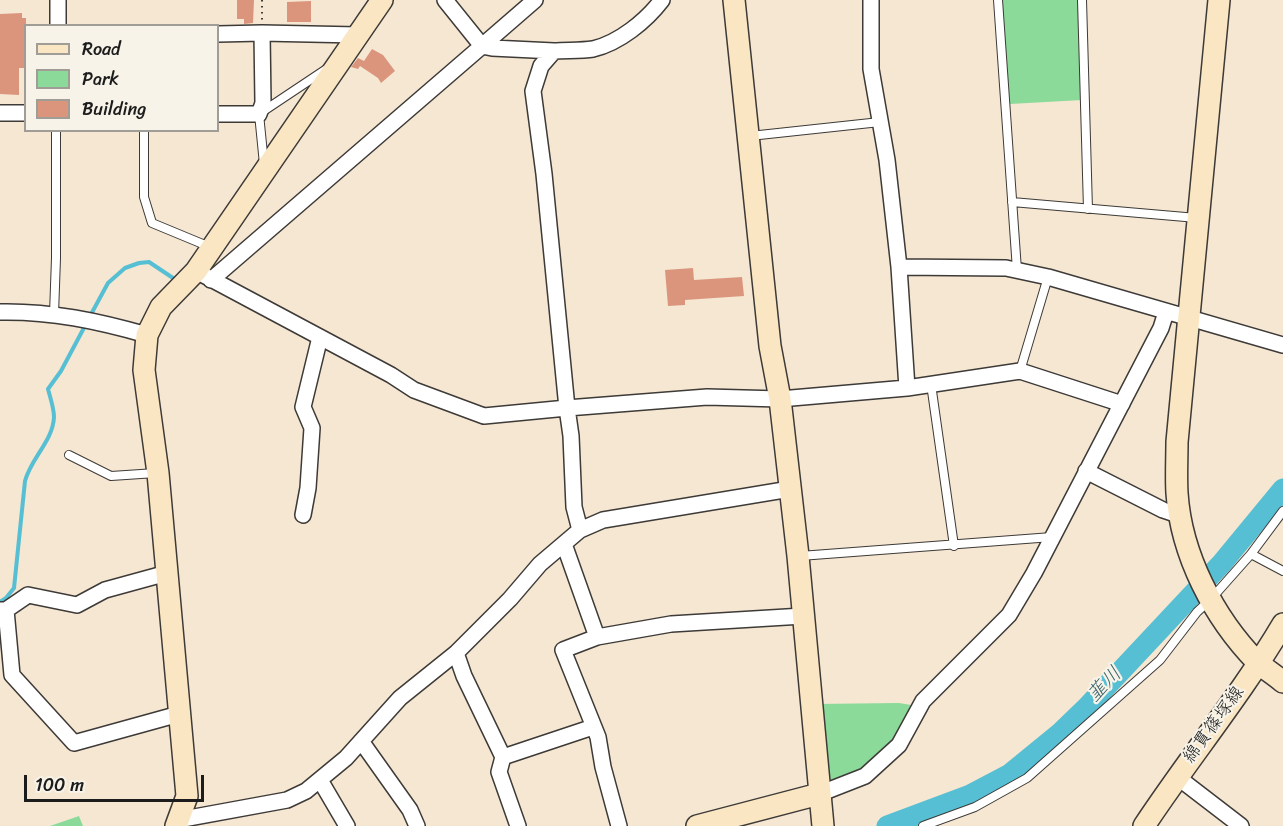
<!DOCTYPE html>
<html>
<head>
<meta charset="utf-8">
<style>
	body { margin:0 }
	#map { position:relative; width:1283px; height:826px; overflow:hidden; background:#f5e7d2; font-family:Sriracha,sans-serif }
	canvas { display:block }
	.legend { position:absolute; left:24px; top:24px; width:195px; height:108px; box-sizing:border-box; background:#f7f3e8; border:2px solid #9f9d96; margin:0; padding:8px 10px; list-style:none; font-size:18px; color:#1c1c1c }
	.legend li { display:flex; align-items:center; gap:12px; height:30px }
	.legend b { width:30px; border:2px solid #9f9d96 }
	.scale { position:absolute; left:24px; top:775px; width:180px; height:27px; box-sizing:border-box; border:3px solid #1c1c1c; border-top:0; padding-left:8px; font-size:18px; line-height:21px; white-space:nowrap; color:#1c1c1c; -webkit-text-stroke:4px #f7f3e8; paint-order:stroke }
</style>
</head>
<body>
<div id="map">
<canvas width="1283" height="826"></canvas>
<ul class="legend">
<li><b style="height:8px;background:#fbe6c4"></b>Road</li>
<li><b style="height:16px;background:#8bda9a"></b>Park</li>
<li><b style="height:16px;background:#dc957d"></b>Building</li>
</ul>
<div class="scale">100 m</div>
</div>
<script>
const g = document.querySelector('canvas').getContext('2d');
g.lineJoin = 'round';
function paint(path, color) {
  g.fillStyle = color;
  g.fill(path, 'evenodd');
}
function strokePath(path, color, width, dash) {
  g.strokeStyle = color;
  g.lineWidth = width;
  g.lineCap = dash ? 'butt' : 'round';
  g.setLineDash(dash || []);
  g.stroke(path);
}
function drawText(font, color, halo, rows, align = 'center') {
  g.font = font + ' Sriracha,"Klee One",sans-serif';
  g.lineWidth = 4.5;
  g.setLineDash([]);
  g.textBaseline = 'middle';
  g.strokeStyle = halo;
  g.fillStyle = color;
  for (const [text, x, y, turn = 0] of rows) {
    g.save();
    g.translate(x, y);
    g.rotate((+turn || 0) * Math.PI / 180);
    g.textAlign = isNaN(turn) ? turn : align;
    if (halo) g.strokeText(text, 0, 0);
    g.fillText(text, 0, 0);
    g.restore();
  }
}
const green = new Path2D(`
	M1000,0H1079L1082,100L1010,104Z
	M899,703L911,705L897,737L864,773L823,788L815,704Z
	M79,816L83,826H50Z`);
const stream = new Path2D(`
	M89,318L108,283L125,268L139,263L149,262L176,280
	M0,602L6,598L14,588L25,481C31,458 53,441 54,417C54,408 50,397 48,389L61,371L86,324`);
const river = new Path2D(`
	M887,826L970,795L1010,774L1059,734L1088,706L1222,563L1283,489`);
const building = new Path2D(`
	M237,0H254L253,23L244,24V19H237Z
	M311,1V22H287V2Z
	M22,13V18H26V68H19V95L0,94V14Z
	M372,49L383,55L395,71L381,83L378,78L360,66L358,69L351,67L358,58L364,61Z
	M693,268L694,280L742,277L744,296L685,300V305L668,306L665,270Z`);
const path = new Path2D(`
	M262,0V21`);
const lane = new Path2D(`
	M998,0L1017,270
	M1082,0L1088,209
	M144,130V197L152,223L210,247
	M750,136L880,122
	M264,164L259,114L325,70
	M1012,202L1197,218
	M54,314L56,258V130
	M1020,371L1048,277
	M931,384L954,546
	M69,455L111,476L156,473
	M1251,554L1283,571
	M800,556L1052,537
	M923,826L975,807L1027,778L1160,660L1197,612L1211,599L1251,554L1283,511`);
const street = new Path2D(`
	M58,0V26
	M445,0L482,46L535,0
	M871,0V69L887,160L899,267L907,388
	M218,34L262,33
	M0,113H26
	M218,114H259L263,103L262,33L358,35
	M899,267L1006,268L1048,277L1283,345
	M196,271L391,375L414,390L484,416L567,408L707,397L780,399L907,388L1020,371L1122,404
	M211,280L482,46L492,48L554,51
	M0,312C51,311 98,321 147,335
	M1086,471L1163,510L1181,516
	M303,515L308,488L312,428L303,407L320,337
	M580,530L574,507L571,436L567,408L544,174L533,91L541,66L554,51C566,50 581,51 593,49C619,43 646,21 662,0
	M564,544L597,637
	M0,610H6L28,595L77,605L105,590L167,573
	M6,610L12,675L74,743L179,714
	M456,653L464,676L503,757L499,772L518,826
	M361,741L410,810L417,826
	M503,757L593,727
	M1176,776L1241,826
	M320,780L347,826
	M819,794L865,776L899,745L923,701L1009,615L1034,573L1161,328L1166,312
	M178,820L287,800L306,791L346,758L400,698L456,653L510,599L540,564L580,530L603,520L790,489
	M619,826L603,767L598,737L563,650L597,637L671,624L803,616`);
const secondary = new Path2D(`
	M734,0L770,346L780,399L798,556L823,826
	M1219,0L1177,442C1177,459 1176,476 1177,493C1181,555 1214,618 1257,662C1265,669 1275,675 1283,682
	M176,826L187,796L158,473L144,370L147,335L161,307L196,271L382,0
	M697,826L819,794
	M1144,826C1189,758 1241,695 1283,624`);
const streetNames = [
	["綿貫篠塚線",1214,725,-54]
];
const waterNames = [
	["韮川",1105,685,-46]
];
paint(green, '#8bda9a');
strokePath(stream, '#56bfd3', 4);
strokePath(river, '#56bfd3', 21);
paint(building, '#dc957d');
strokePath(lane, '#3d3a37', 10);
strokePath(street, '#3d3a37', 18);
strokePath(secondary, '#3d3a37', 24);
strokePath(path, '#3d3a37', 2, [1.5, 4.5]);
strokePath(lane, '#fff', 8);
strokePath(street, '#fff', 15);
strokePath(secondary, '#fbe6c4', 21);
drawText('18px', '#1c1c1c', '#f7f3e8', streetNames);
drawText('italic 20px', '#335d65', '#f7f3e8', waterNames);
</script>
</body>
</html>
